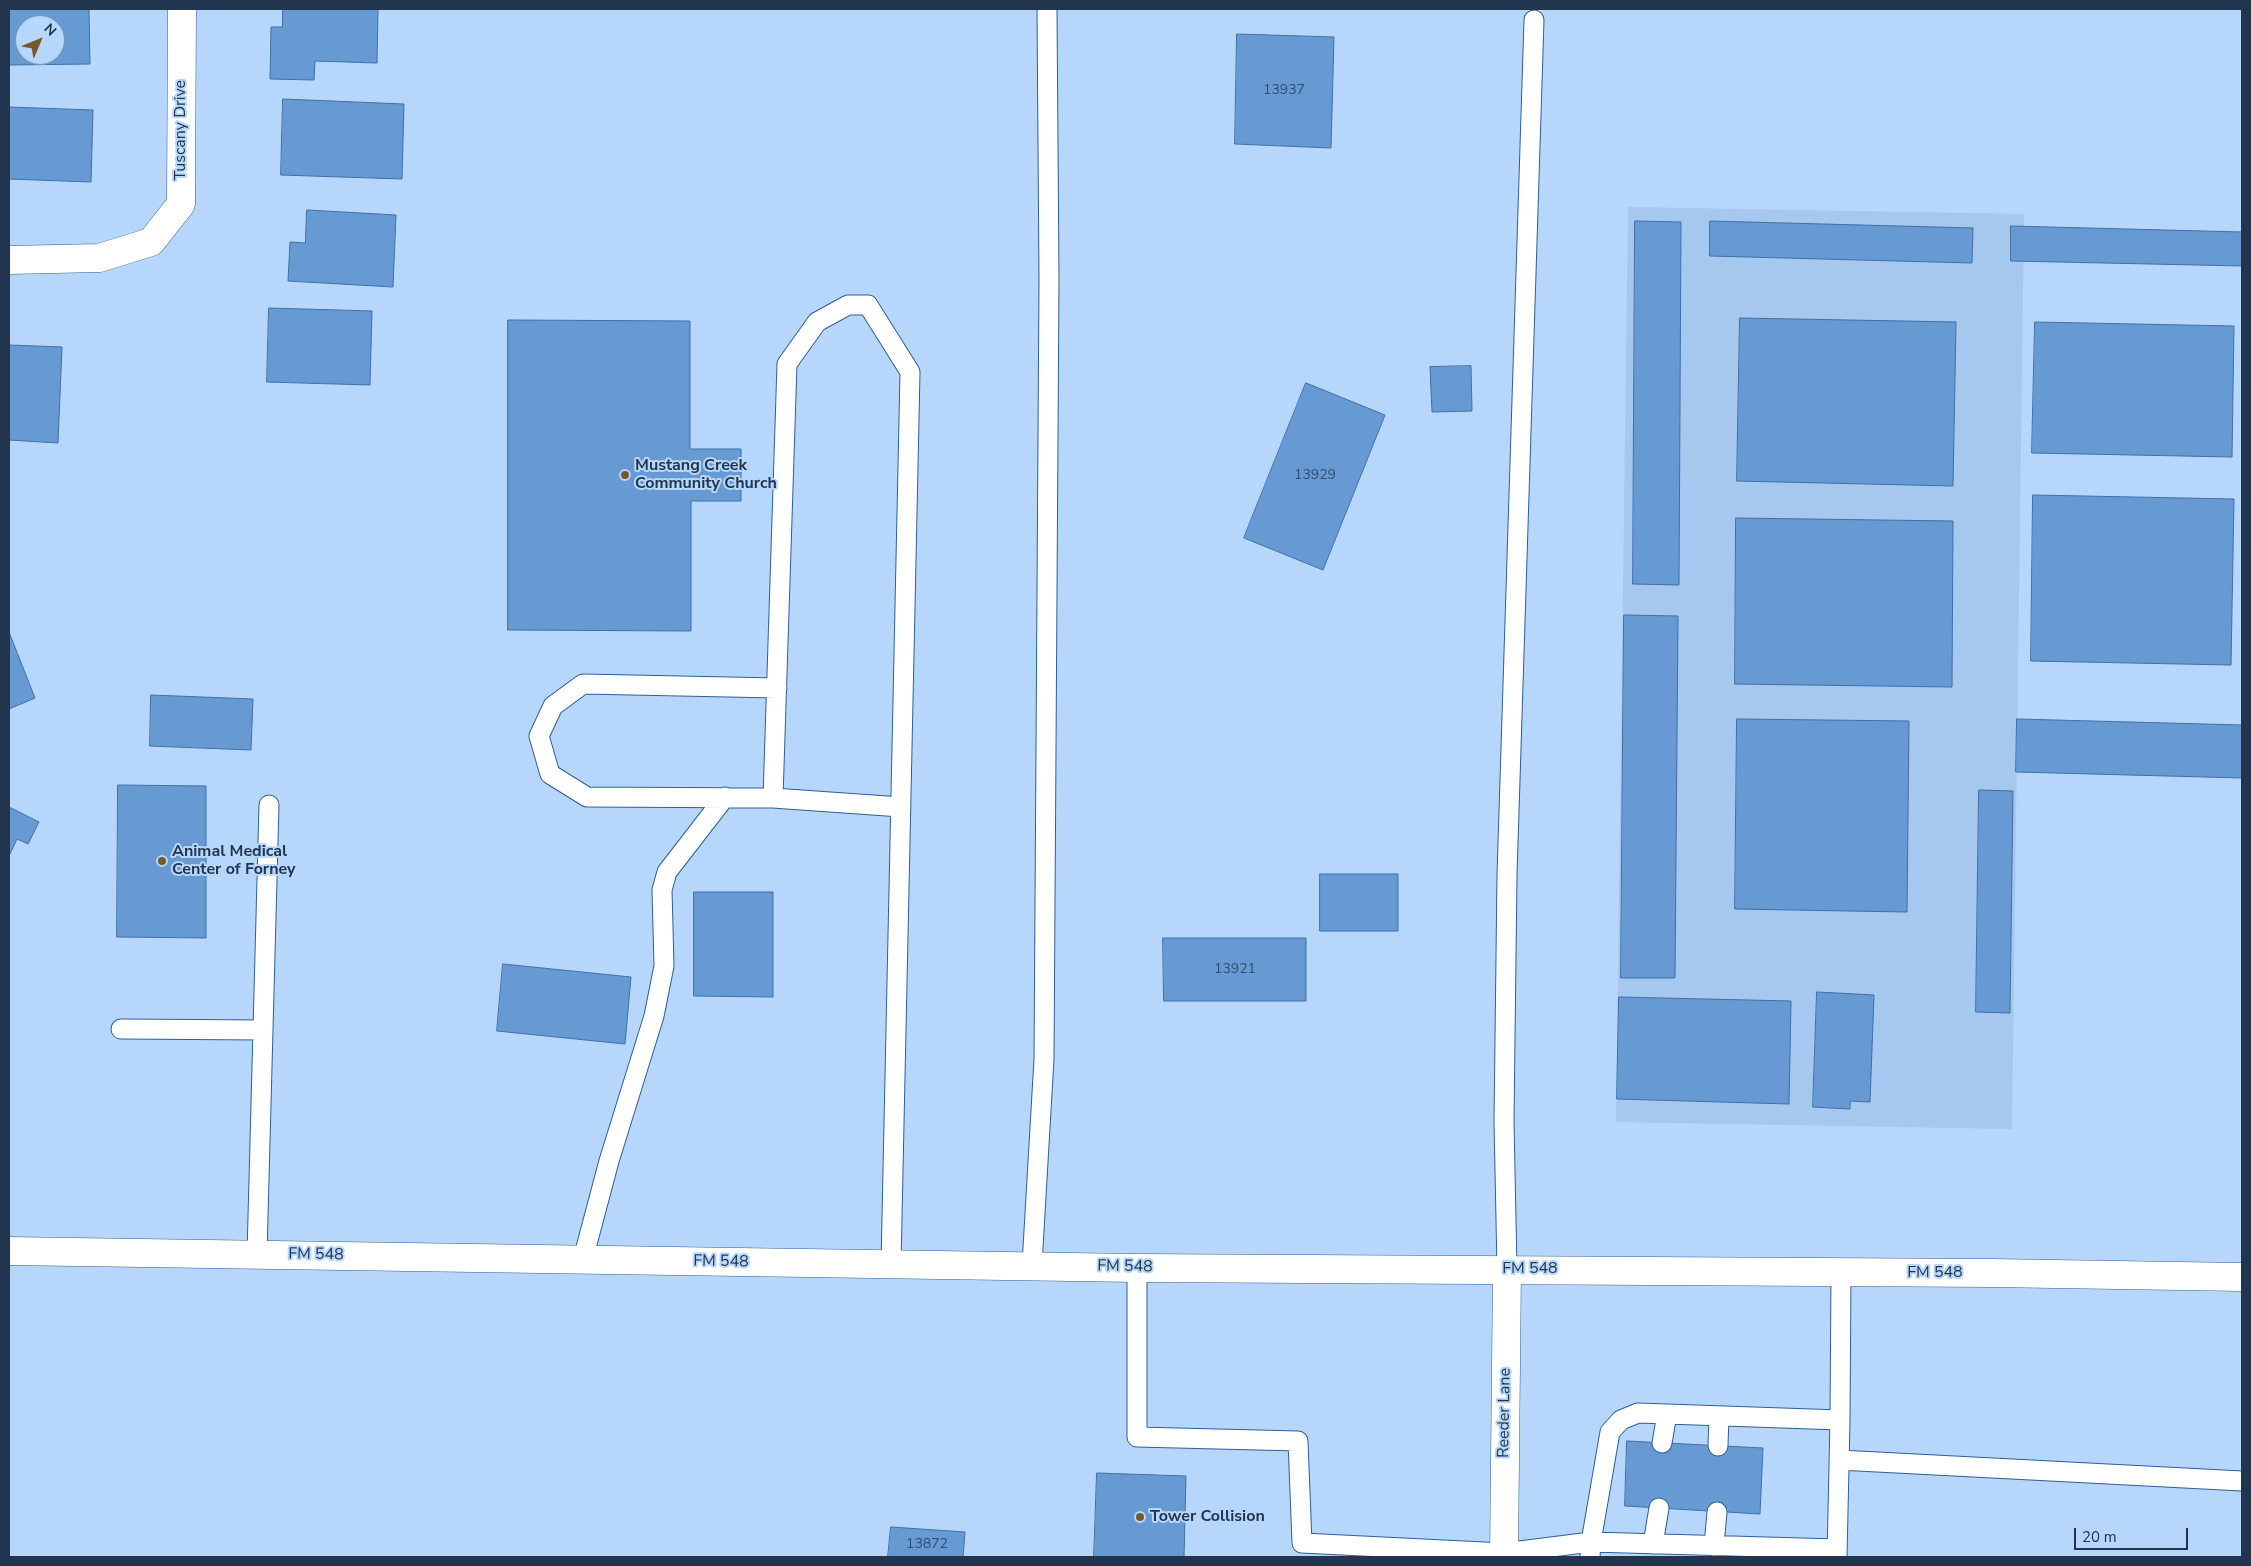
<!DOCTYPE html>
<html>
<head>
<meta charset="utf-8">
<style>
	body { margin:0 }
	#map { position:relative; width:2251px; height:1566px; overflow:hidden; background:#b7d6fb; font-family:"Nunito Sans",sans-serif }
	canvas { display:block }
	.frame { position:absolute; inset:0; border:10px solid #21364e; pointer-events:none }
	.north { position:absolute; left:15px; top:15px; width:50px; height:50px; box-sizing:border-box; background:#b7d6fb; border:1px solid #7b96b6; border-radius:50%; rotate:45deg; font-size:14px; font-weight:700; line-height:20px; text-align:center; color:#21364e }
	.north::after { content:''; display:block; margin:auto; width:18px; height:22px; background:#77582d; clip-path:polygon(50% 0,100% 100%,50% 72%,0 100%) }
	.scale { position:absolute; left:2074px; top:1528px; width:114px; height:22px; box-sizing:border-box; border:2px solid #21364e; border-top:0; padding-left:6px; font-size:15px; line-height:18px; white-space:nowrap; color:#21364e; -webkit-text-stroke:4px #b7d6fb; paint-order:stroke }
</style>
</head>
<body>
<div id="map">
<canvas width="2251" height="1566"></canvas>
<div class="frame"></div>
<div class="north">N</div>
<div class="scale">20 m</div>
</div>
<script>
const g = document.querySelector('canvas').getContext('2d');
g.lineJoin = 'round';
function paint(path, color) {
  g.fillStyle = color;
  g.fill(path, 'evenodd');
}
function strokePath(path, color, width, dash) {
  g.strokeStyle = color;
  g.lineWidth = width;
  g.lineCap = dash ? 'butt' : 'round';
  g.setLineDash(dash || []);
  g.stroke(path);
}
function drawText(font, color, halo, rows, align = 'center') {
  g.font = font + ' "Nunito Sans",sans-serif';
  g.lineWidth = 4;
  g.setLineDash([]);
  g.textBaseline = 'middle';
  g.strokeStyle = halo;
  g.fillStyle = color;
  for (const [text, x, y, turn = 0] of rows) {
    g.save();
    g.translate(x, y);
    g.rotate((+turn || 0) * Math.PI / 180);
    g.textAlign = isNaN(turn) ? turn : align;
    if (halo) g.strokeText(text, 0, 0);
    g.fillText(text, 0, 0);
    g.restore();
  }
}
const built = new Path2D(`
	M1628,207L2024,214L2012,1129L1616,1122Z`);
const building = new Path2D(`
	M9,9H89L90,64L9,65ZM25,25H55V55H25Z
	M283,9H378L377,63L315,61L314,80L270,79L271,27H282Z
	M1237,34L1334,37L1331,148L1235,144Z
	M283,99L404,104L402,179L281,175Z
	M9,107L93,110L91,182L9,179Z
	M307,210L396,215L393,287L288,281L290,242L305,243Z
	M1635,221L1681,222L1679,585L1633,584Z
	M1710,221L1973,228L1972,263L1710,256Z
	M2011,226L2242,232V266L2011,261Z
	M269,308L372,311L370,385L267,382Z
	M1740,318L1956,322L1953,486L1737,481Z
	M508,320L690,321V449H741V501H691V631L508,630Z
	M2035,322L2234,326L2232,457L2032,453Z
	M9,345L62,347L58,443L9,440Z
	M1471,366L1472,411L1432,412L1430,367Z
	M1306,383L1385,415L1323,570L1244,538Z
	M2033,495L2234,499L2231,665L2031,661Z
	M1736,518L1953,521L1952,687L1735,684Z
	M1624,615L1678,616L1675,978H1621Z
	M9,632L35,698L9,709Z
	M151,695L253,699L251,750L150,746Z
	M1737,719L1909,721L1907,912L1735,909Z
	M2017,719L2242,725V778L2016,772Z
	M118,785L206,786V938L117,937Z
	M1979,790L2013,791L2010,1013L1976,1012Z
	M9,807L39,822L28,844L17,839L9,856Z
	M1320,874H1398V931H1320Z
	M694,892H773V997L694,996Z
	M1163,938H1306V1001H1164Z
	M503,964L631,977L625,1044L497,1031Z
	M1817,992L1874,995L1870,1102L1850,1101V1109L1813,1107Z
	M1619,997L1791,1001L1789,1104L1617,1099Z
	M1627,1441L1763,1448L1760,1514L1625,1506Z
	M1097,1473L1186,1476L1184,1557H1094Z
	M891,1527L965,1532L963,1557H888Z`);
const service = new Path2D(`
	M773,798L587,797L550,774L539,736L553,706L583,684L777,688
	M121,1029L263,1030
	M257,1254L269,805
	M583,1259L609,1161L654,1016L664,966L662,890L667,872L725,797
	M891,1264L910,372L868,305H848L817,322L787,364L773,798L901,807
	M1032,1265L1044,1059L1049,280L1047,9
	M1137,1268V1437L1298,1441L1302,1543L1504,1553L1591,1542L1610,1432L1621,1420L1638,1413L1840,1420L1841,1272
	M1507,1269L1504,1121L1507,875L1534,20
	M1662,1443L1667,1414
	M1718,1446L1719,1416
	M1839,1460L2242,1481
	M1653,1544L1659,1508
	M1714,1546L1717,1512
	M1590,1557L1591,1542L1837,1549
	M1837,1557L1840,1420`);
const minor = new Path2D(`
	M9,260L99,258L151,242L181,204L182,9
	M1504,1557L1507,1269`);
const secondary = new Path2D(`
	M9,1251L1137,1268L1992,1273L2242,1277`);
const markers = [
	[625,475,5,"#77582d"],
	[162,861,5,"#77582d"],
	[1140,1517,5,"#77582d"]
];
const numberNames = [
	["13937",1284,91],
	["13929",1315,476],
	["13921",1235,970],
	["13872",927,1545]
];
const streetNames = [
	["Tuscany Drive",181,130,-90],
	["FM 548",316,1255,1],
	["FM 548",721,1262,1],
	["FM 548",1125,1267,1],
	["FM 548",1530,1269],
	["FM 548",1935,1273],
	["Reeder Lane",1505,1413,-89]
];
const poiNames = [
	["Mustang Creek",635,466],
	["Community Church",635,484],
	["Animal Medical",172,852],
	["Center of Forney",172,870],
	["Tower Collision",1150,1517]
];
paint(built, '#a6c7ee');
paint(building, '#6799d3');
strokePath(building, '#3f70a7', 1);
strokePath(service, '#2f5f96', 21);
strokePath(minor, '#2f5f96', 29);
strokePath(secondary, '#2f5f96', 29);
strokePath(service, '#fff', 19);
strokePath(minor, '#fff', 28);
strokePath(secondary, '#fff', 28);
for (const [x, y, r, color] of markers) {
  const dot = new Path2D();
  dot.arc(x, y, r, 0, 2 * Math.PI);
  g.fillStyle = color;
  g.fill(dot);
  strokePath(dot, '#b7d6fb', 2);
}
drawText('14px', '#324f6f', null, numberNames);
drawText('16px', '#21364e', '#b7d6fb', streetNames);
drawText('bold 16px', '#21364e', '#b7d6fb', poiNames, 'left');
</script>
</body>
</html>
